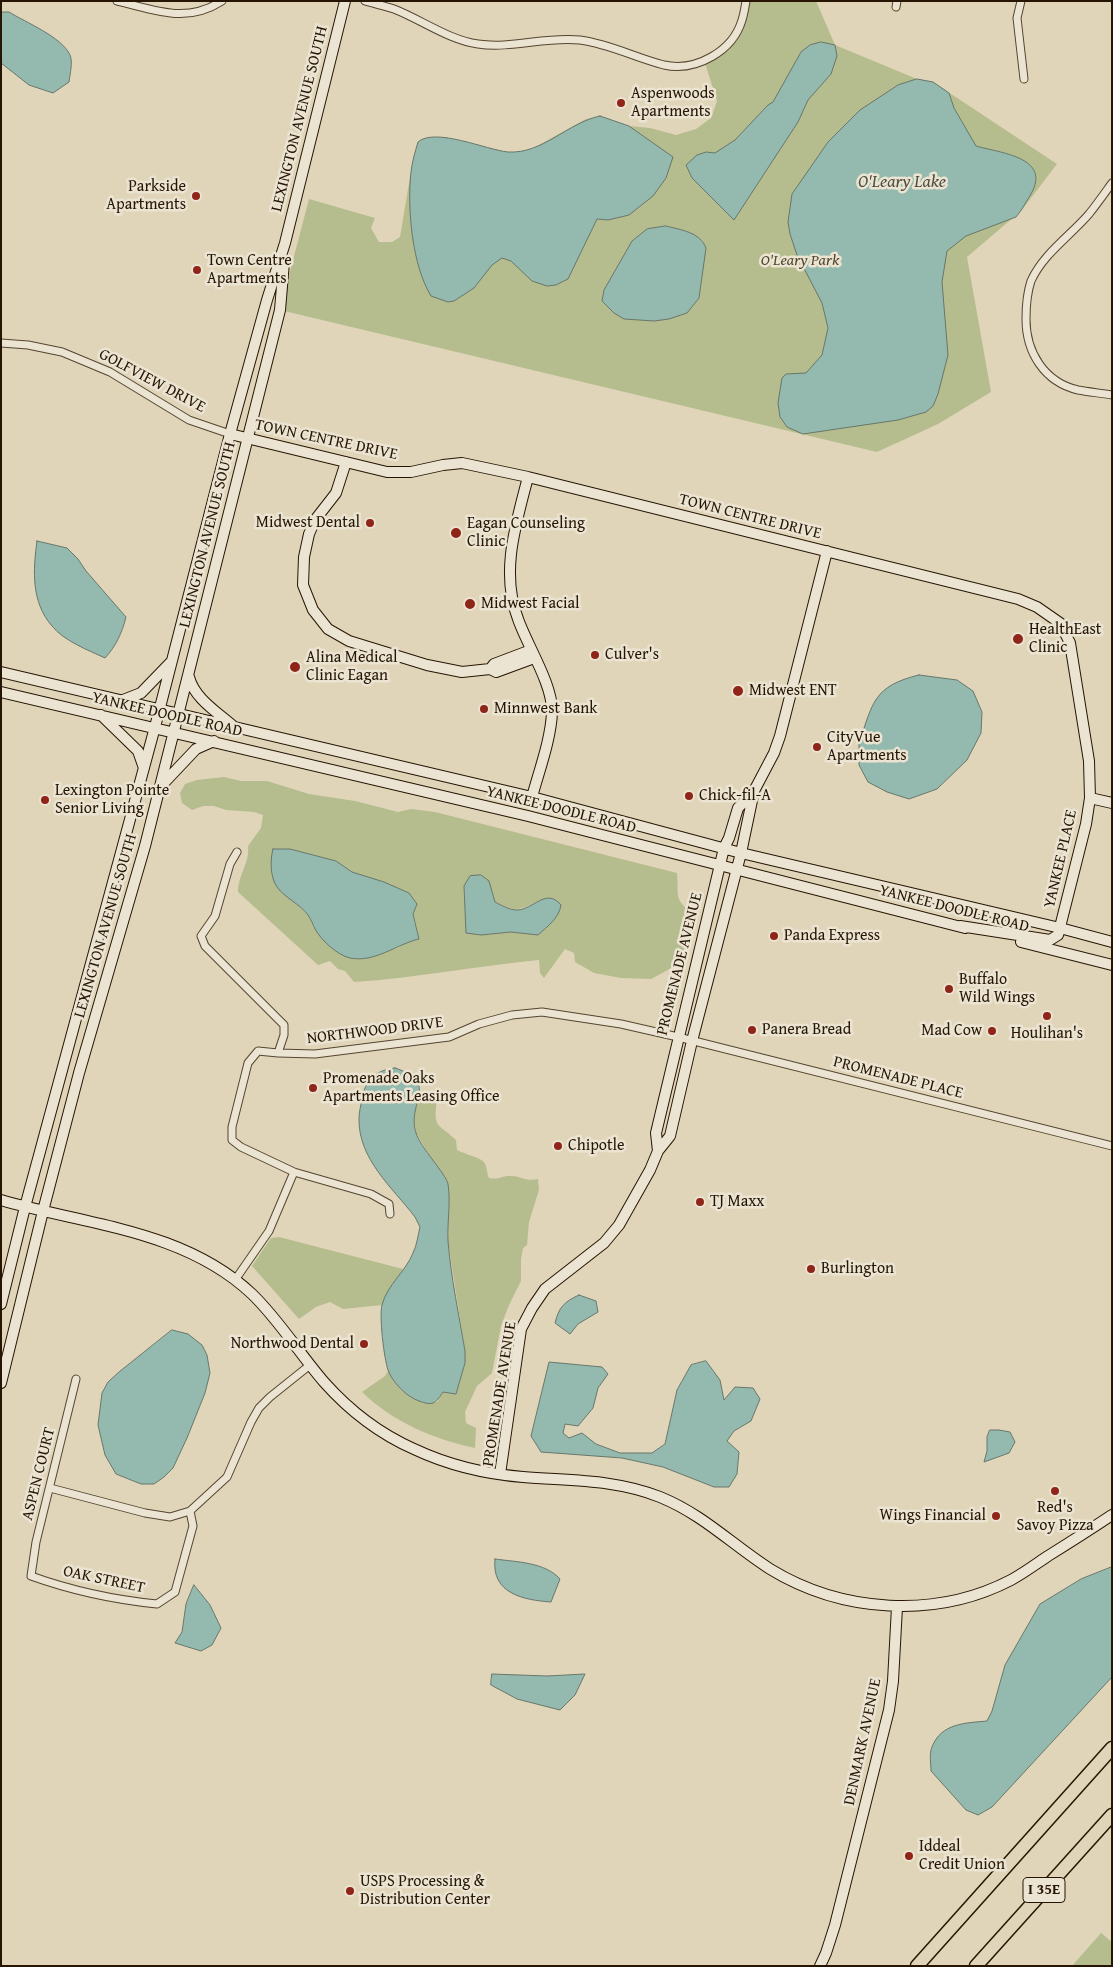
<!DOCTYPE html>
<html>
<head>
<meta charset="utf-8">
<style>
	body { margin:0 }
	#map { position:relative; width:1113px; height:1967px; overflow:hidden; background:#e0d5b9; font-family:"Gentium Book Plus",serif }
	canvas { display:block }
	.frame { position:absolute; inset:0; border:2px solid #271503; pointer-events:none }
</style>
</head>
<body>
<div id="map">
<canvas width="1113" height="1967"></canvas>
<div class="frame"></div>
</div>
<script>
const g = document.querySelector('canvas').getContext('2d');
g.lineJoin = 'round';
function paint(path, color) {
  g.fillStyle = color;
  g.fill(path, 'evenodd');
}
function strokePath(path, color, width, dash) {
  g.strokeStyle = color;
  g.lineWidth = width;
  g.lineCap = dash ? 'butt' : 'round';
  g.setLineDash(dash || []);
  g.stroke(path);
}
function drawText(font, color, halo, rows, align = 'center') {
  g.font = font + ' "Gentium Book Plus",serif';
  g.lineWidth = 5;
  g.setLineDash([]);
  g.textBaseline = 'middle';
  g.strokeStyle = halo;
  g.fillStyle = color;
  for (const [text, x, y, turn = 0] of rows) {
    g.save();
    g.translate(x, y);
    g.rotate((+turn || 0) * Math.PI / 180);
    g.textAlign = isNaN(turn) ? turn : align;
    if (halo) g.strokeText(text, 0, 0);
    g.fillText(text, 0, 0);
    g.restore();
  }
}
const green = new Path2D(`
	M746,1H816L835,45L917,79L933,82L1057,164L1021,211L967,257L991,392L938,424L877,452L280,310L309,199L375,218L371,228L379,242H392L400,237L411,171L418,142L421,139L445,137L506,152H526L586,119L600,116L629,126L650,128L676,135L696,129L711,118L717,101L704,60L733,39Z
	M224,777L241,781H267L309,794L355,801L398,812L411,809L435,812L677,873C679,894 673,899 692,913L693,925L679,964L651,979L621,978L594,973L575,962L574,953L565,949L544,978L540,973L539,960C477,966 416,978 354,982L345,971L338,969L330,961L318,965L238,892C238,875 250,863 248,846L261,828L263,815L254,812L226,810L214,806H203L192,810L182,803L180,793L185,784L197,780ZM290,849L336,861L352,872L409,893L417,904L413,913L418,932L398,948L364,957L314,928L309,916L294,901ZM464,887L492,892L495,902C513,912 520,911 538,901V935L511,932L481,935L467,933Z
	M420,1092L432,1099H437C433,1129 437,1122 456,1140L457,1150C464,1154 479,1157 484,1162C487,1166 487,1174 489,1178C500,1180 501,1176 509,1176C520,1175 525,1182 538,1179L539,1190L529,1222L527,1245L523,1248L521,1259V1281L509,1305L501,1326L492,1373L477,1386L465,1412L466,1423L476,1428L475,1448C433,1439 393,1422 362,1392L385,1376L388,1371L402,1391L437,1402L443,1392L456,1394L465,1363V1351L448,1242V1182L432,1160L416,1133L413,1118Z
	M279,1237L403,1269L389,1291L382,1305L343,1309L330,1302L316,1307L299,1319L252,1266L271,1238Z
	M1101,1933L1112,1942V1966H1072Z`);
const water = new Path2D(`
	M1,12H9C25,22 62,37 70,55C73,62 70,74 69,82L53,93L29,85L1,63Z
	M821,42L835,45L837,56L831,74L808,100L798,122L734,220L692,178L686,165L697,155L706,152L715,153L735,140L768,105L773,102L801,52L810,45Z
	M917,79L933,82L949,93L954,108L976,146C1000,153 1052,157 1031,194C1026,202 1022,210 1016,217L966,236L947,251L942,282L948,355L938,394L933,406L926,412L898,420L803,434L787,427L780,417L778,403L782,378L786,374L806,373L822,355L828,328L822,303L797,255L790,234L788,222L792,194L828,142L860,110L898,85Z
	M600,116L629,126L673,157L666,178L653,196L629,215L608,220L597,219L568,279L556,285L547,286L532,281L511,261L502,258L492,265L474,288L454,301L448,302L431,296C412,265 407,208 411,172C412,162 415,152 418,142C435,127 487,150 508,152C543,154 567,123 600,116Z
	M666,226C681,230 700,232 706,248L699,298L687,313L669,319L654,321L624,319L614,313L602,301L604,290L632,241L647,229Z
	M37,541L67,548L78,559L86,571L126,617C122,633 116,646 105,658C88,650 64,641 52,626C31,602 33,570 37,541Z
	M919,675L957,680L973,691L982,712L981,733L967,760L937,789L909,799L887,792L868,782L859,765V743C873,703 873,686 919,675Z
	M273,849H290L336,861L352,872L384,882L409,893L417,904L413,914L419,939C397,944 375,963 350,958C337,955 321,940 315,929C313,925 311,919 308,915C300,904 285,898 277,887C270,877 270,860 273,849Z
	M481,875L489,881L495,902C501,905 509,910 517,910C533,910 546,887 561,905C559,918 548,926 538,935L511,932L481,935L466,933L464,886L470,876Z
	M395,1068C441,1083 406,1103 416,1133C420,1147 446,1174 448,1184C451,1202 447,1223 448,1241C451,1278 459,1315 465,1351V1363L456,1394L443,1392C435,1404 433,1406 419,1401C407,1397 392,1382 388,1370C384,1358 379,1317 382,1305C387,1285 406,1271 413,1253C417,1245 418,1235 420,1227L415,1217C392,1187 358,1159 359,1118C359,1112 361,1105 362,1099C365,1080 376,1070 395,1068Z
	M579,1295L596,1301L598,1312L578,1324L570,1334L555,1323C559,1307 564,1302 579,1295Z
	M172,1330L188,1334L202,1345L207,1355L210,1373L205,1393L187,1438L173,1468L164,1477L154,1484H141L116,1474L105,1455L98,1425L102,1393L108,1382L119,1372Z
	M706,1361L720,1380L724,1400L735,1387L753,1388L760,1399L751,1421L734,1431L727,1441L739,1452L737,1474L729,1487H714L663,1467L622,1458L541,1452L531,1436L549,1362L602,1367L608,1374L598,1388L593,1408L578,1426L565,1424L563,1433L569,1438L582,1433L596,1444L620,1453H652L665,1444L677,1390L691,1365Z
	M990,1430H999L1010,1432L1015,1442L1009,1453L984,1462L987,1451V1437Z
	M495,1559C516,1562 545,1562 560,1579L551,1602C524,1600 491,1594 495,1559Z
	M1112,1567V1677L992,1807L978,1815L966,1810L931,1771C931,1764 929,1753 932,1747C941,1723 966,1723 987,1721L992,1711L1005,1665L1040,1604L1081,1579Z
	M194,1585L210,1605L221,1628L212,1645L201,1651L175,1643L182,1632L186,1604Z
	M492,1674L547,1676L585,1674L575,1695L560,1710L517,1699L491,1685Z`);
const street = new Path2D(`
	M117,1C156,10 186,24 222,1
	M365,1C375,4 385,6 394,9C422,20 449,40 478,44C512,49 546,36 580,40C610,44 636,58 664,65C696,72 733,51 742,20C744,14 745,7 746,1
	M1021,1L1017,18L1024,79
	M896,7L897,1
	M1112,183C1104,194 1097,204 1089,214C1070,236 1043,254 1031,281C1027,293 1026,306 1026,319C1026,352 1044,382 1078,390C1089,392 1100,393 1112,395
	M1,343L28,345L62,352L110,372L189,420L230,434
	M237,852L230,864L215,916L201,936L205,946L284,1025V1035L278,1053L315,1054L449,1037L479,1024L512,1015L542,1012L621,1024L678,1037L1112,1146
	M294,1172L371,1194L389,1204L390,1214
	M235,1280L269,1231L294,1172L241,1147L232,1140V1127L248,1063L258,1051L278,1053
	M76,1379L36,1542L31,1576C70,1590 117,1600 157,1604L175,1592L193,1526L190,1511
	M50,1488L145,1513L170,1517L190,1511L227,1477L251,1422L259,1408L270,1397L310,1365`);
const secondary = new Path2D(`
	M230,434L387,472H411L443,465L462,463L528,477L1018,599L1037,607L1060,623L1070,643L1089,761L1090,798L1086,824L1058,935L1050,940L960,926
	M346,462L336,493L315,520L309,534L304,557L303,585L313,610L328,629L349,641L427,665L462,672L490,669L496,672L534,658
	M528,477C516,524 500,572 518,619C527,645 553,685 552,712C551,739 539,771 532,797
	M490,669L494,664L531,650
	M1,672L532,797L741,853L1060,928L1112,942
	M189,677C194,698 217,712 233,726
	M1,692L528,816L965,928
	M123,700L141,693L171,662
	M101,715L138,751L144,768
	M162,785L196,749L214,741
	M1090,798L1112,803
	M1021,942L1112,965
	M658,1151L656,1133L724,848L729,838L738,808L754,791L774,753L780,736L827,551
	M1,1200C87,1225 184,1230 252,1294C279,1320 299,1353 324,1382C348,1409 380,1434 414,1449C448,1465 486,1474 523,1477C570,1481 615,1479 660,1497C704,1515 731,1544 770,1569C842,1613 936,1619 1011,1580C1024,1573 1036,1564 1048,1556C1069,1543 1091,1529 1112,1515
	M1,1304L25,1207L155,727L230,434L267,300L285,243L345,1
	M1,1383L43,1211L79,1073L145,846L280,310L284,262
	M500,1474L521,1329L532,1308L545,1289L604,1243L619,1225L650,1170L658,1151L670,1136L692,1041L741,853L754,791
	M820,1966L826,1953L835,1925L889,1710L893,1681L897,1607`);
const highway = new Path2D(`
	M917,1966L1112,1748
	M976,1966L1112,1815`);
const markers = [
	[621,103,5,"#8f2418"],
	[196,196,5,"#8f2418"],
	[197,270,5,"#8f2418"],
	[370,523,5,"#8f2418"],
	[456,533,6,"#8f2418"],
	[470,604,6,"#8f2418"],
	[1018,639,6,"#8f2418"],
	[595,655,5,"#8f2418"],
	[295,667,6,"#8f2418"],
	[738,691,6,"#8f2418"],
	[484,709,5,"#8f2418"],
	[817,747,5,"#8f2418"],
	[689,796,5,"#8f2418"],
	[45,800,5,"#8f2418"],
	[774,936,5,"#8f2418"],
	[949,989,5,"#8f2418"],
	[1047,1016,5,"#8f2418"],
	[752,1030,5,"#8f2418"],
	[992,1031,5,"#8f2418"],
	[313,1088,5,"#8f2418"],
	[558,1146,5,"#8f2418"],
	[700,1202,5,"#8f2418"],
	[811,1269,5,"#8f2418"],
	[364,1344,5,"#8f2418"],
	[1055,1491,5,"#8f2418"],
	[996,1516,5,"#8f2418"],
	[909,1856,5,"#8f2418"],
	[350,1891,5,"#8f2418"]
];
const shields = [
	[1044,1890,42]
];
const shieldNames = [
	["I 35E",1044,1890]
];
const poiNames = [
	["Aspenwoods",631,94],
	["Apartments",631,112],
	["Parkside",186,187,"right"],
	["Apartments",186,205,"right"],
	["Town Centre",207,261],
	["Apartments",207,279],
	["Midwest Dental",360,523,"right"],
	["Eagan Counseling",467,524],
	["Clinic",467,542],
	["Midwest Facial",481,604],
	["HealthEast",1029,630],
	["Clinic",1029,648],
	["Culver's",605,655],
	["Alina Medical",306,658],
	["Clinic Eagan",306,676],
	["Midwest ENT",749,691],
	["Minnwest Bank",494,709],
	["CityVue",827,738],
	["Apartments",827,756],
	["Lexington Pointe",55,791],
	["Senior Living",55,809],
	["Chick-fil-A",699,796],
	["Panda Express",784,936],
	["Buffalo",959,980],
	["Wild Wings",959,998],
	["Panera Bread",762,1030],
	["Mad Cow",982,1031,"right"],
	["Houlihan's",1047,1034,"center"],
	["Promenade Oaks",323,1079],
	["Apartments Leasing Office",323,1097],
	["Chipotle",568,1146],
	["TJ Maxx",710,1202],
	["Burlington",821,1269],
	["Northwood Dental",354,1344,"right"],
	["Red's",1055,1508,"center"],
	["Savoy Pizza",1055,1526,"center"],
	["Wings Financial",986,1516,"right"],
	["Iddeal",919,1847],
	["Credit Union",919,1865],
	["USPS Processing &",360,1882],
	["Distribution Center",360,1900]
];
const streetNames = [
	["LEXINGTON AVENUE SOUTH",300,119,-76],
	["GOLFVIEW DRIVE",152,381,28],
	["TOWN CENTRE DRIVE",326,440,12],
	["TOWN CENTRE DRIVE",750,517,14],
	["LEXINGTON AVENUE SOUTH",208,535,-76],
	["YANKEE DOODLE ROAD",167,715,13],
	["YANKEE DOODLE ROAD",561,810,14],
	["YANKEE PLACE",1061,859,-77],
	["YANKEE DOODLE ROAD",954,909,14],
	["LEXINGTON AVENUE SOUTH",106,926,-74],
	["PROMENADE AVENUE",680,964,-76],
	["NORTHWOOD DRIVE",375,1031,-7],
	["PROMENADE PLACE",898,1078,14],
	["PROMENADE AVENUE",500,1394,-81],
	["ASPEN COURT",39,1474,-76],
	["OAK STREET",104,1580,12],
	["DENMARK AVENUE",863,1742,-78]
];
const parkNames = [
	["O'Leary Park",800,261]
];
const waterNames = [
	["O'Leary Lake",902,182]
];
paint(green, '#b5bd8e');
paint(water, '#94b9af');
strokePath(water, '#68776a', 1);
strokePath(street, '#554530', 9);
strokePath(secondary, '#271503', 12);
strokePath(highway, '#271503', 15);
strokePath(street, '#ebe4d2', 7);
strokePath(secondary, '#ebe4d2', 10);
strokePath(highway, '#e0d5b9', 12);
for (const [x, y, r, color] of markers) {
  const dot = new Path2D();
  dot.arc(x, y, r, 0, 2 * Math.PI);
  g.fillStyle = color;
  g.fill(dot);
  strokePath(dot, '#ebe4d2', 2);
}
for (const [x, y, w] of shields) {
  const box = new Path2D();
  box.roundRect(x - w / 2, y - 12.5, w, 25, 4);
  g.fillStyle = '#ebe4d2';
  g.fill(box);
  strokePath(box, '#271503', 1);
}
drawText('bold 15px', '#271503', null, shieldNames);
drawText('16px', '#271503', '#ebe4d2', poiNames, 'left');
drawText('16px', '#271503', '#ebe4d2', streetNames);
drawText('italic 16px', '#52472d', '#ebe4d2', parkNames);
drawText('italic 18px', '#4d4e3f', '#ebe4d2', waterNames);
</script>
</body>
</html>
